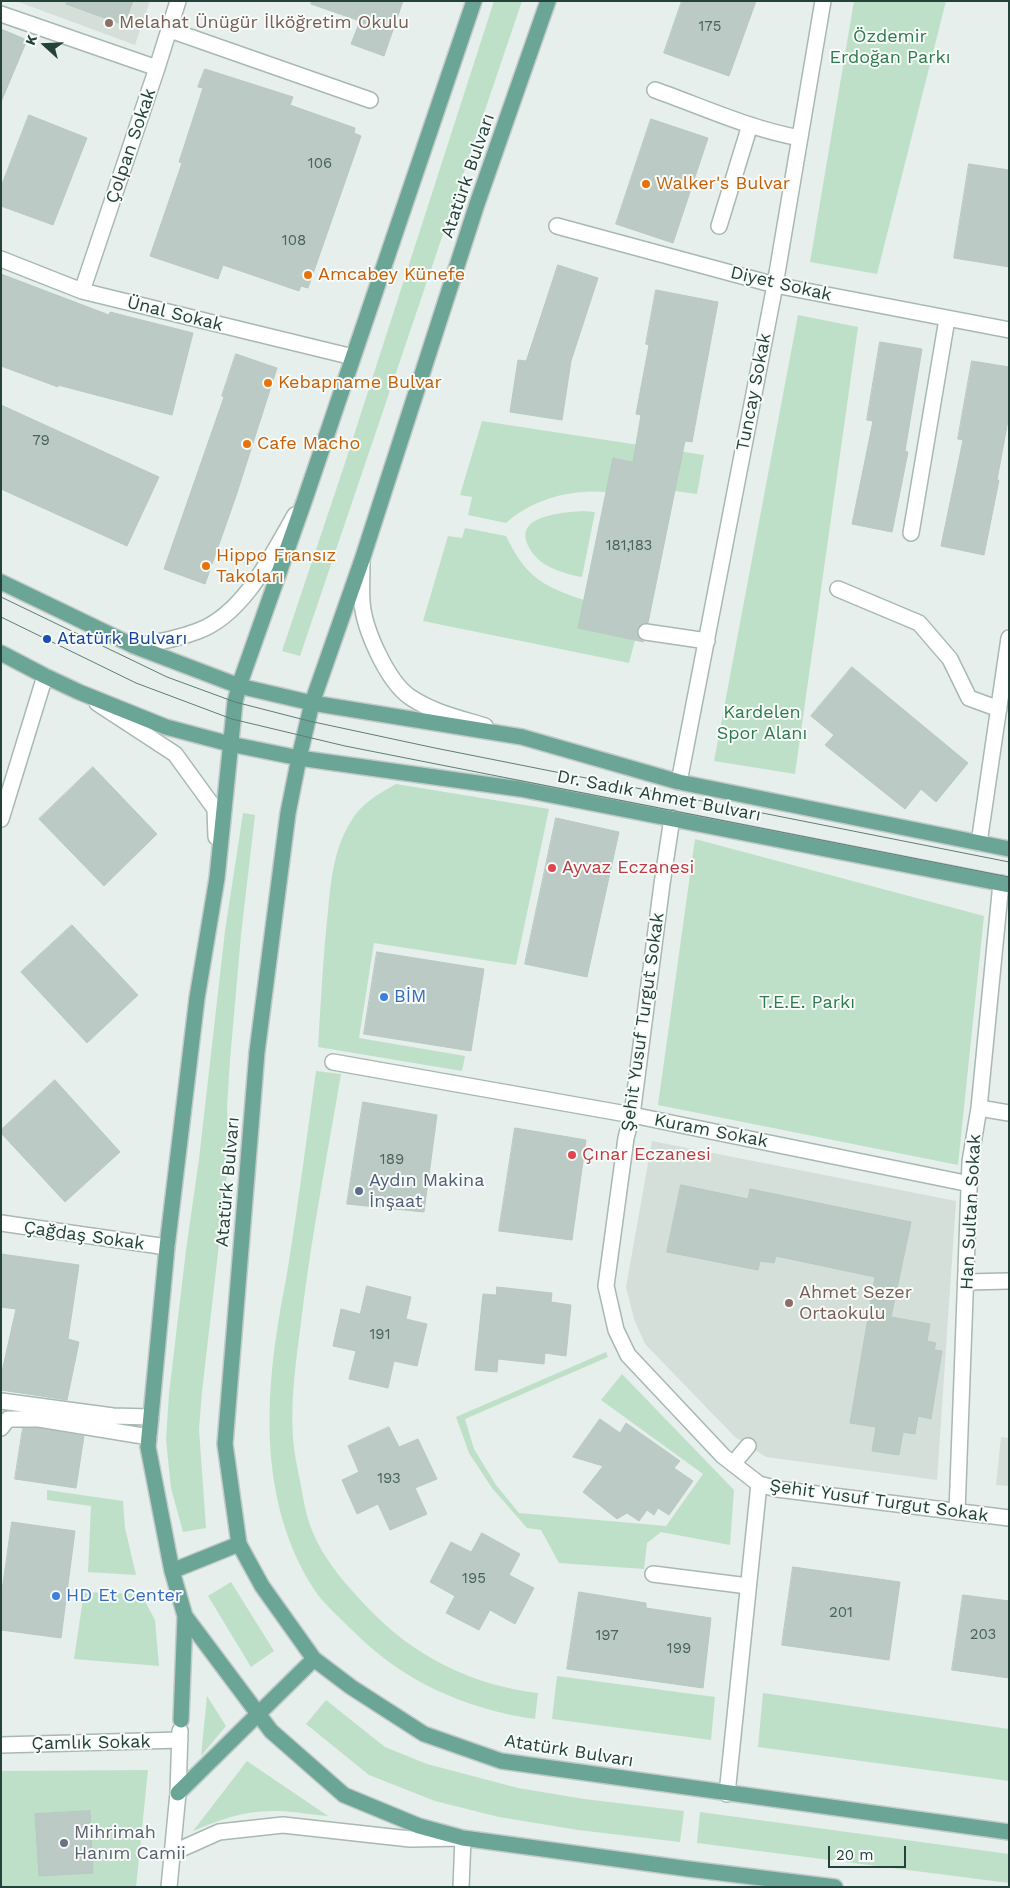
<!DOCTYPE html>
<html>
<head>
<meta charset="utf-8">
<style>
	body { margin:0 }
	#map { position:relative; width:1010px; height:1888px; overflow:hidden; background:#e6efeb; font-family:"Work Sans",sans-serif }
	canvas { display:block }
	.frame { position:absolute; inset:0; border:2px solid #24423a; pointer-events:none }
	.north { position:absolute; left:20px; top:20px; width:50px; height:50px; -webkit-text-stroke:4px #f7fbf9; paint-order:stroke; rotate:290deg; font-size:14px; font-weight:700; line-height:20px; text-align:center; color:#24423a }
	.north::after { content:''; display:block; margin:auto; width:18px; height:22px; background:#24423a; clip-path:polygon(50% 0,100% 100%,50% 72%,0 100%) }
	.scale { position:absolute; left:828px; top:1846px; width:78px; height:22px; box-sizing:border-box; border:2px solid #24423a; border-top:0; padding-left:6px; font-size:15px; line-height:18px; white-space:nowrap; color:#24423a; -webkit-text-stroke:4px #f7fbf9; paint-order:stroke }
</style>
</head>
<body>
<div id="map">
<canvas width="1010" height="1888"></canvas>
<div class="frame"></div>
<div class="north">K</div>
<div class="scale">20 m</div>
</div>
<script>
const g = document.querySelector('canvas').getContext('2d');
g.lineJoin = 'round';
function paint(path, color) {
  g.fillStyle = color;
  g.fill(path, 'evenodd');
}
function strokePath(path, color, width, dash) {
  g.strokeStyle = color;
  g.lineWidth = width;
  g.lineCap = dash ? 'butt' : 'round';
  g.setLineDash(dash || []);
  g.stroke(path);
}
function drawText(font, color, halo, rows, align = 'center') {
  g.font = font + ' "Work Sans",sans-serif';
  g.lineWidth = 4;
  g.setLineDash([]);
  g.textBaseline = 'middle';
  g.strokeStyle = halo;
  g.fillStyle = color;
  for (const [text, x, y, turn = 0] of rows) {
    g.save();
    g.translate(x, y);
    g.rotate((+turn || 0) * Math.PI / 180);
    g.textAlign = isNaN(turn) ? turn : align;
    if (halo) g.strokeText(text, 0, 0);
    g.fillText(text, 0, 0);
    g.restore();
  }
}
const built = new Path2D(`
	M16,1H150L135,45Z
	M652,1141L956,1201L937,1480L766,1457L735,1437L645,1344L634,1319L626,1287Z
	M1001,1437L1009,1438V1486L996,1485Z`);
const green = new Path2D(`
	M494,1H522L300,656L282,651L344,466Z
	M854,1H946L877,274L810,262Z
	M798,315L858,327L795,774L714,761Z
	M482,421L704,455L697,494L675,491L679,471L614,458L607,492C572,489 532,499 506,523L468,515L472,497L460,495Z
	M583,511L595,512L582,577C570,575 557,571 546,565C535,559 519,539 528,527C537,514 569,512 583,511Z
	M465,528L506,536C526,577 542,586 584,600L579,628L635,640L629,663L423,621L448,536L462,538Z
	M396,784L549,809L516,965L374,943L359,1038L465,1056L462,1071L318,1047C321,1002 323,956 328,911C331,880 334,849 350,823C360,804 378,794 396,784Z
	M243,813L255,815L241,935L230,1060L227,1107L229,1157L202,1392L199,1429L206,1528L183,1532L171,1488L166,1440L169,1394L186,1250L199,1159L225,931Z
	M695,839L984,916L958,1165L658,1105Z
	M316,1071L341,1074C328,1151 313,1228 303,1306C298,1350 290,1393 293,1437C294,1454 298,1470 301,1486C304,1503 307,1521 315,1537C327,1565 356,1596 377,1617C421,1660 477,1686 538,1693L535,1719C465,1709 402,1681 352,1630C338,1616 320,1601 310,1583C263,1504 264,1412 278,1324C281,1303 286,1282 289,1261C299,1198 307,1135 316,1071Z
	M606,1352L608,1357L465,1419L474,1449L496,1485L519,1513L666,1526L703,1474L601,1400L622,1374L734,1490L730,1545L661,1532L647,1543L644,1569L559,1563L541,1530L527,1528L492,1488L469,1453L456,1417Z
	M47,1490L123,1501L125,1528L136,1575L88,1572L91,1506L47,1500Z
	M231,1582L274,1651L251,1667L208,1596Z
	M84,1592L141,1594L155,1620L159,1666L74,1659Z
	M557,1676L715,1697L711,1740L552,1719Z
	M763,1693L1009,1729V1781L758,1747Z
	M207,1696L226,1726L201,1756Z
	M326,1700L385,1747L427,1764L518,1788L584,1799L684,1811L680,1842L578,1830L499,1817L435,1801L369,1775L306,1724Z
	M247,1761L328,1816C311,1815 294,1811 277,1811C247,1810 220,1819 193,1831Z
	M148,1770L136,1887H1V1771Z
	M700,1812L1009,1854V1883L697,1843Z`);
const building = new Path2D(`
	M67,1H133L124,25L66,4Z
	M312,1H403L384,56L351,44L360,21L311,4Z
	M682,1H756L729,76L664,53Z
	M1,29L27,40L1,102Z
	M205,69L293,97L290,105L355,128L354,133L361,136L308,288L301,286L299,291L223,265L218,279L150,256L182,163L179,162L203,88L198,87Z
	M29,115L87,138L53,225L1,206V187Z
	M651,119L708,138L673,243L616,224Z
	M969,164L1009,170V267L954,258Z
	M558,265L598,278L571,361L562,420L510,412L518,360L526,361Z
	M1,274L109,315L110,312L193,333L172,415L58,385V387L1,366Z
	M656,290L718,302L692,442L685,441L648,623L642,624L637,630L638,636L644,642L578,628L613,458L633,462L641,415L636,414L649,345L646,344Z
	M880,342L922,349L905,451L908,452L892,532L852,524L873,421L867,420Z
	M236,354L277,368L236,496L205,584L164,569L224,397L222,396Z
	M972,361L1009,367V415L997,480H999L984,555L941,546L963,440L958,439Z
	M1,405L159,477L127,546L1,489Z
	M852,667L968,763L936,802L921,789L905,809L825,745L834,735L811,716Z
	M93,767L157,834L104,886L39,819Z
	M556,818L619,832L587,977L525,964Z
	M72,925L138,995L87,1043L21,972Z
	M377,952L484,969L471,1051L364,1034Z
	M55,1080L120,1152L65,1202L1,1133V1130Z
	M363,1102L437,1115L424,1212L347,1204Z
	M515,1128L586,1140L572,1240L499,1231Z
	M681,1185L748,1199L750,1189L911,1222L891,1317L930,1324L927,1341L936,1343L934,1350L942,1351L931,1419L918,1416L915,1434L903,1432L899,1455L872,1451L876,1427L850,1423L875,1277L776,1256L774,1263L760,1261L758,1270L667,1252Z
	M1,1254L79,1265L68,1339L79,1342L67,1400L1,1390V1376L16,1309L1,1307Z
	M367,1286L411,1297L406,1319L427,1324L417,1366L394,1361L388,1388L349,1379L356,1351L333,1346L341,1309L360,1314Z
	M497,1287L552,1293L551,1302L571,1305L566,1356L545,1353L544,1364L498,1359L497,1372L475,1370L483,1294L496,1295Z
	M600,1419L620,1433L626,1423L680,1461L674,1468L693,1481L669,1515L658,1508L654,1515L647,1510L639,1521L627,1513L617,1519L583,1492L603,1466L573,1457Z
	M389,1427L399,1447L418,1439L437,1479L415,1488L427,1514L390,1530L378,1504L357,1514L342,1480L359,1472L348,1446Z
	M23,1428H38L84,1436L76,1488L15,1479Z
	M12,1522L75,1531L61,1638L1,1630V1598Z
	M482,1533L520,1554L509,1575L534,1588L515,1624L490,1610L479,1630L446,1613L455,1596L430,1582L451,1542L471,1552Z
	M793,1567L900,1582L889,1660L782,1645Z
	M579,1592L646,1603V1608L711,1618L703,1688L567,1669Z
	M963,1595L1009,1601V1678L952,1670Z
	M90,1811L93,1873L39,1876L35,1814Z`);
const minor = new Path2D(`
	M1,14L157,68
	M170,30L370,100
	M655,90C703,107 750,129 800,138
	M557,226L775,285L1009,330
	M719,226L750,125
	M1,259L82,291L353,357
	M82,291L157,68L178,1
	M911,533L947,319
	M362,564C362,577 361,590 362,602C364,629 387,681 410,697C432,712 459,718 485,726
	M838,589L919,623L950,659L969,698L999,709
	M646,632L707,641
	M134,646C156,643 177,639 198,631C244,614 272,555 295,515
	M97,703L175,754L215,809L216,837
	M679,782L775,285L823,1
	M672,818L662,884L632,1115L626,1138L606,1286L616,1330L628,1355L723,1456L759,1484L777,1489L1009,1518
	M1,819L45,676
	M979,843L1009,638
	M333,1062L632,1115L970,1184
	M979,1108L1009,1113
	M1,1223L167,1247
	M966,1282L1009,1281
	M1,1401L113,1416L151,1417
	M1,1428L8,1419H39L149,1437
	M733,1464L748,1446
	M957,1512L970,1162L979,1108L1001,883
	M653,1574L748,1586
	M1,1745L180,1740
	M727,1794L759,1484
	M172,1853L219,1832L283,1825L410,1839L463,1838L461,1887
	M169,1887L178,1793L180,1731`);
const major = new Path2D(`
	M474,1L305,499L239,686L235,702L217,878L197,998L167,1247L148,1447L172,1571L185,1616L271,1731L344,1795L419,1826L463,1838L689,1869L835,1887
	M548,1L477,204L362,560L312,703L299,758L288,813L257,1052L225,1444L239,1544L262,1586L314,1659L351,1687L424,1734L501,1761L1009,1832
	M1,582L134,646L239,686L312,703L522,737L679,782L1009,849
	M1,653L45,676L79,692L166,727L230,744L299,758L520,789L1009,885
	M172,1571L239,1544
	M181,1720L185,1616
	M178,1793L314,1659`);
const tram = new Path2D(`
	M1,597L167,677L235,702L309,721L435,748L1009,862
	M1,617L136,683L232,719L345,746L1009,877`);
const markers = [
	[109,23,5,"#8d6e63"],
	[646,184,5,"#e8710a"],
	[308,275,5,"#e8710a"],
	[268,383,5,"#e8710a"],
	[247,444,5,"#e8710a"],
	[206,566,5,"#e8710a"],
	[47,639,5,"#1a4fb4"],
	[552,868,5,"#e0444e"],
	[384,997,5,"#3f7fe0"],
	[572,1155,5,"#e0444e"],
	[359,1191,5,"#5c6f8a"],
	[789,1303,5,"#8d6e63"],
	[56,1596,5,"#3f7fe0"],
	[64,1843,5,"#6b7280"]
];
const numberNames = [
	["175",710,27],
	["106",320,164],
	["108",294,241],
	["79",41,441],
	["181,183",629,546],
	["189",392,1160],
	["191",380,1335],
	["193",389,1479],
	["195",474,1579],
	["201",841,1613],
	["203",983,1635],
	["197",607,1636],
	["199",679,1649]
];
const educationNames = [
	["Melahat Ünügür İlköğretim Okulu",119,23],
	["Ahmet Sezer",799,1293],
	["Ortaokulu",799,1314]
];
const parkNames = [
	["Özdemir",890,37],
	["Erdoğan Parkı",890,58],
	["Kardelen",762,713],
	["Spor Alanı",762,734],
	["T.E.E. Parkı",807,1003]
];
const streetNames = [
	["Çolpan Sokak",131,146,-71],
	["Atatürk Bulvarı",468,176,-71],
	["Diyet Sokak",781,284,13],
	["Ünal Sokak",175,314,14],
	["Tuncay Sokak",754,392,-79],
	["Dr. Sadık Ahmet Bulvarı",659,796,11],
	["Şehit Yusuf Turgut Sokak",643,1022,-82],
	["Kuram Sokak",711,1131,11],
	["Atatürk Bulvarı",228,1182,-85],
	["Han Sultan Sokak",971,1212,-87],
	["Çağdaş Sokak",84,1236,8],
	["Şehit Yusuf Turgut Sokak",879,1501,8],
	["Çamlık Sokak",91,1743,-1],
	["Atatürk Bulvarı",569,1751,9]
];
const foodNames = [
	["Walker's Bulvar",656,184],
	["Amcabey Künefe",318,275],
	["Kebapname Bulvar",278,383],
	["Cafe Macho",257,444],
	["Hippo Fransız",216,556],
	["Takoları",216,577]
];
const transitNames = [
	["Atatürk Bulvarı",57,639]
];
const healthNames = [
	["Ayvaz Eczanesi",562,868],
	["Çınar Eczanesi",582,1155]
];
const shopNames = [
	["BİM",394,997],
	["HD Et Center",66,1596]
];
const serviceNames = [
	["Aydın Makina",369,1181],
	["İnşaat",369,1202]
];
const worshipNames = [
	["Mihrimah",74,1833],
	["Hanım Camii",74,1854]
];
paint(built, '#d4dfda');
paint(green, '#bfe0c8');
paint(building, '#bbcac4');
strokePath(building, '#b8c9c2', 1);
strokePath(minor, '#a8b8b2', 18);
strokePath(major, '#c2cac8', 18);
strokePath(minor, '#fff', 15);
strokePath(major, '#6aa596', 15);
strokePath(tram, '#5f7d75', 1);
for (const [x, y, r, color] of markers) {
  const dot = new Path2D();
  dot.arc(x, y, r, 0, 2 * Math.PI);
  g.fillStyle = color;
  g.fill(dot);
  strokePath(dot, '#f7fbf9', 2);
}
drawText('15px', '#4a645c', null, numberNames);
drawText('18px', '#785e54', '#f7fbf9', educationNames, 'left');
drawText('18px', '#2d7a4b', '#f7fbf9', parkNames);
drawText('18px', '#24423a', '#f7fbf9', streetNames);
drawText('18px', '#c56008', '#f7fbf9', foodNames, 'left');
drawText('18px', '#164399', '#f7fbf9', transitNames, 'left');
drawText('18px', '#be3a42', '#f7fbf9', healthNames, 'left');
drawText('18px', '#366cbe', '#f7fbf9', shopNames, 'left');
drawText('18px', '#4e5e75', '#f7fbf9', serviceNames, 'left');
drawText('18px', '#5b616d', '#f7fbf9', worshipNames, 'left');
</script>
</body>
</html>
